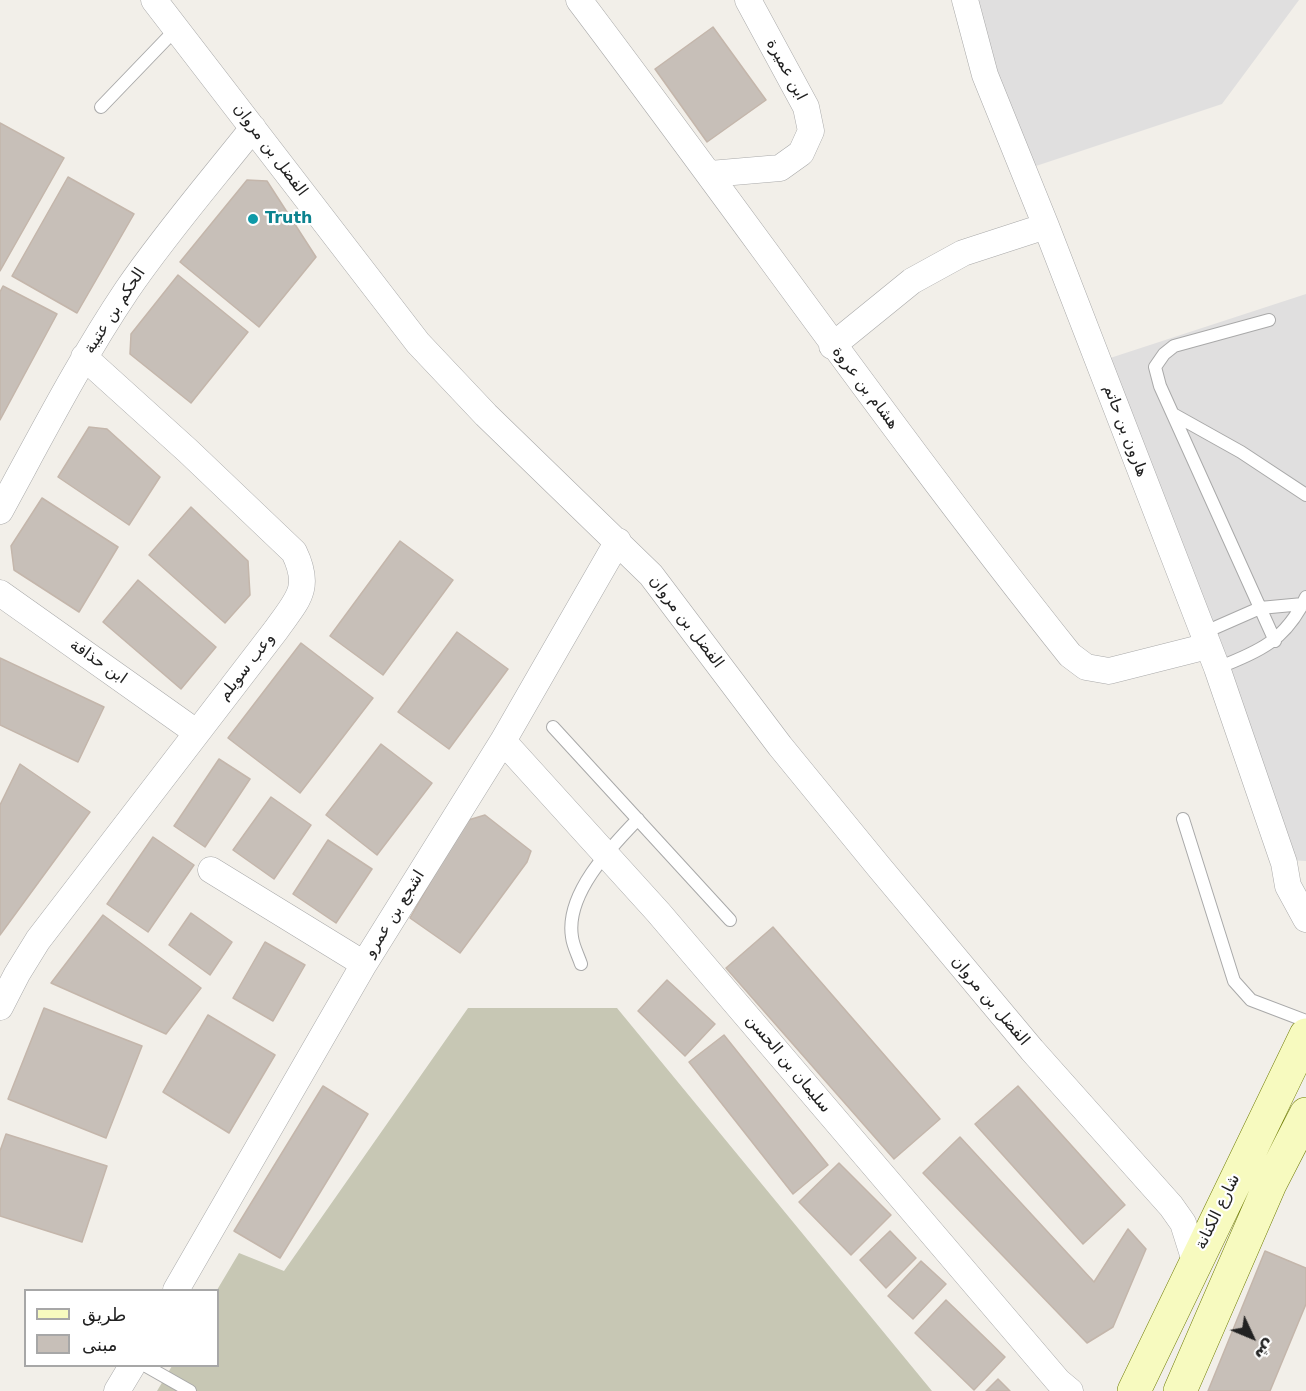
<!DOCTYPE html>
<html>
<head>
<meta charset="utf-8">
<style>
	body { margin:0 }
	#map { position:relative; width:1306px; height:1391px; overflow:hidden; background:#f2efe9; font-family:"DejaVu Sans","Noto Sans Arabic",sans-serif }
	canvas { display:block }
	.legend { position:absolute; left:24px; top:1289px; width:195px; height:78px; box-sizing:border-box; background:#fff; border:2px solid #a7a7a7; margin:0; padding:8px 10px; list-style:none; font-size:18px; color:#222 }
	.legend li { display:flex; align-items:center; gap:12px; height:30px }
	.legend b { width:30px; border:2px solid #a7a7a7 }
	.north { position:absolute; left:1222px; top:1307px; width:60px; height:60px; -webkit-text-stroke:4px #fff; paint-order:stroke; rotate:134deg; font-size:16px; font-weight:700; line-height:24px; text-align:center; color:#222 }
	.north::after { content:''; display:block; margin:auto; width:21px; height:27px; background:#222; clip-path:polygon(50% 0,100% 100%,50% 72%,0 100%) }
</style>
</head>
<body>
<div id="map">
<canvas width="1306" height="1391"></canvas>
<ul class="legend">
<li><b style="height:8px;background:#f7fabf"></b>طريق</li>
<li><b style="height:16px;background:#c7bfb8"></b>مبنى</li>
</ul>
<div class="north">ش</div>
</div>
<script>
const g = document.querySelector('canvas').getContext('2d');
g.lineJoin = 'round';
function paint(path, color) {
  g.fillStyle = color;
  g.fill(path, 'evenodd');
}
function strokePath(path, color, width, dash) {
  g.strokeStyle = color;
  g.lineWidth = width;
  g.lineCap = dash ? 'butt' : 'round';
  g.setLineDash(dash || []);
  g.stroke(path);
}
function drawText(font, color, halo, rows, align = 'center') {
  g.font = font + ' "DejaVu Sans","Noto Sans Arabic",sans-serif';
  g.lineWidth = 4.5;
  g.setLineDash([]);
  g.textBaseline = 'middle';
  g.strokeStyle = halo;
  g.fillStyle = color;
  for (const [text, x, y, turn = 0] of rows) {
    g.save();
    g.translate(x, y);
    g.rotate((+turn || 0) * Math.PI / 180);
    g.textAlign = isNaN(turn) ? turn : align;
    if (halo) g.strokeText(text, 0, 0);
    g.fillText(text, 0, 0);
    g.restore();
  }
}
const residential = new Path2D(`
	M961,0H1299L1222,104L1027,169Z
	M1306,294V861L1287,860L1101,361Z`);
const construction = new Path2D(`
	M468,1008H617L932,1391H157L172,1366H218L217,1290L239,1253L284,1271Z`);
const building = new Path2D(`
	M713,27L766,100L707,142L655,69Z
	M0,123L64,158L0,271Z
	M68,177L134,214L77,313L12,276Z
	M247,180L267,181L316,257L259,327L180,262Z
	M178,275L248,332L191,403L130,354L131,334Z
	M3,286L57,314L0,420V292Z
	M89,427L107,429L160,477L129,525L58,477Z
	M42,498L118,547L79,612L14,570L11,546Z
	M191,507L248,561L250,595L225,623L149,555Z
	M400,541L453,580L383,675L330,636Z
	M138,580L216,647L181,689L103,622Z
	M457,632L508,669L449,749L398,712Z
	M301,643L373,698L300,793L228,738Z
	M0,658L104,707L78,762L0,725Z
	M381,744L432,783L377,855L326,815Z
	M219,759L250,779L205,847L174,826Z
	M20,764L90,812L0,935V805Z
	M271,797L311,825L274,879L233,850Z
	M485,815L531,851L527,862L460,953L410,918L465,821Z
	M153,837L194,865L148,932L107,904Z
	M328,840L372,869L336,923L293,894Z
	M191,913L232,942L210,975L169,945Z
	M103,915L201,988L166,1034L51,983Z
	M773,927L940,1119L894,1159L726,968Z
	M265,942L305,965L273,1021L233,998Z
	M667,980L715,1024L685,1056L638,1011Z
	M44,1008L142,1046L106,1138L8,1099Z
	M208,1015L275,1055L229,1133L163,1092Z
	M724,1035L828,1165L793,1194L689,1062Z
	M323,1086L368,1114L280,1258L234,1231Z
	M1018,1086L1125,1205L1083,1244L975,1124Z
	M6,1134L107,1166L82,1242L0,1216V1151Z
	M960,1137L1094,1282L1128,1229L1146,1249L1113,1327L1087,1343L923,1173Z
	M839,1163L891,1215L851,1255L799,1202Z
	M890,1231L916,1258L886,1288L860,1260Z
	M1265,1251L1306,1268V1304L1270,1391H1208Z
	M921,1261L946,1284L913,1319L888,1296Z
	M946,1300L1005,1357L974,1390L915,1333Z
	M998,1379L1010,1391H986Z`);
const lane = new Path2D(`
	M101,107L177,28
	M1269,320L1174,346L1164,354L1155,367L1160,386L1275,641
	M1173,414L1241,452L1306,495
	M1203,633L1260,608L1303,604
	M1217,668C1259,652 1286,640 1306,597
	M553,727L730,920
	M1183,819L1234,981L1251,1000L1306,1021
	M581,964C578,955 573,946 572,937C565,894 611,847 638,819
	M146,1366L190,1391`);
const street = new Path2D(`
	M154,0L418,343L486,415L651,575L780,746L879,867L1032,1050L1171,1206L1183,1223L1195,1261
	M579,0C744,218 900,442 1070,655L1086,667L1109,671L1208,646
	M965,0L985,75L1046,226L1217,668L1284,863L1288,886L1306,919
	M710,174L780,168L801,153L811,131L806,107L748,0
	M832,346L912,281L963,253L1046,226
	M0,511C41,436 80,360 127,290C166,233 211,181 253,128
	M0,593L196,732
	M503,741L658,912L1058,1381L1070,1391
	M211,870L364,964
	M0,1007L17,974L38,940L276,630C297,600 312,589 294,552L188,451L84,357
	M176,1290L364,964L503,741L618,541
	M117,1391L132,1366`);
const secondary = new Path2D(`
	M1134,1391L1306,1035
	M1180,1391L1270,1184L1306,1114`);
const markers = [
	[253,219,6,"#0f9aa8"]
];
const streetNames = [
	["ابن عميرة",786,70,62],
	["الفضل بن مروان",270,150,53],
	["الحكم بن عتيبة",115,311,-57],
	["هشام بن عروة",865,388,53],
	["هارون بن حاتم",1125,431,69],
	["الفضل بن مروان",686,622,53],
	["ابن حذافة",98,662,35],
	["وعب سويلم",247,667,-52],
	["اشجع بن عمرو",395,914,-58],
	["الفضل بن مروان",990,1001,50],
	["سليمان بن الحسن",788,1064,50],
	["شارع الكنانة",1218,1212,-64]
];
const cultureNames = [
	["Truth",265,219]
];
paint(residential, '#e0dfdf');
paint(construction, '#c7c7b4');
paint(building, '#c7bfb8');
strokePath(building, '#c4b6ab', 1.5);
strokePath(lane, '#a9a9a9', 14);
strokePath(street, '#a9a9a9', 27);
strokePath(secondary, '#707d05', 34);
strokePath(lane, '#fff', 12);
strokePath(street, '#fff', 26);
strokePath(secondary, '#f7fabf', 33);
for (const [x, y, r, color] of markers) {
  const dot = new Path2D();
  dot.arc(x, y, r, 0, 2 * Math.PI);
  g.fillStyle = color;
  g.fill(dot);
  strokePath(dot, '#fff', 2);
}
drawText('16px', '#222', '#fff', streetNames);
drawText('bold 16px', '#0d838f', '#fff', cultureNames, 'left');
</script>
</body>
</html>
